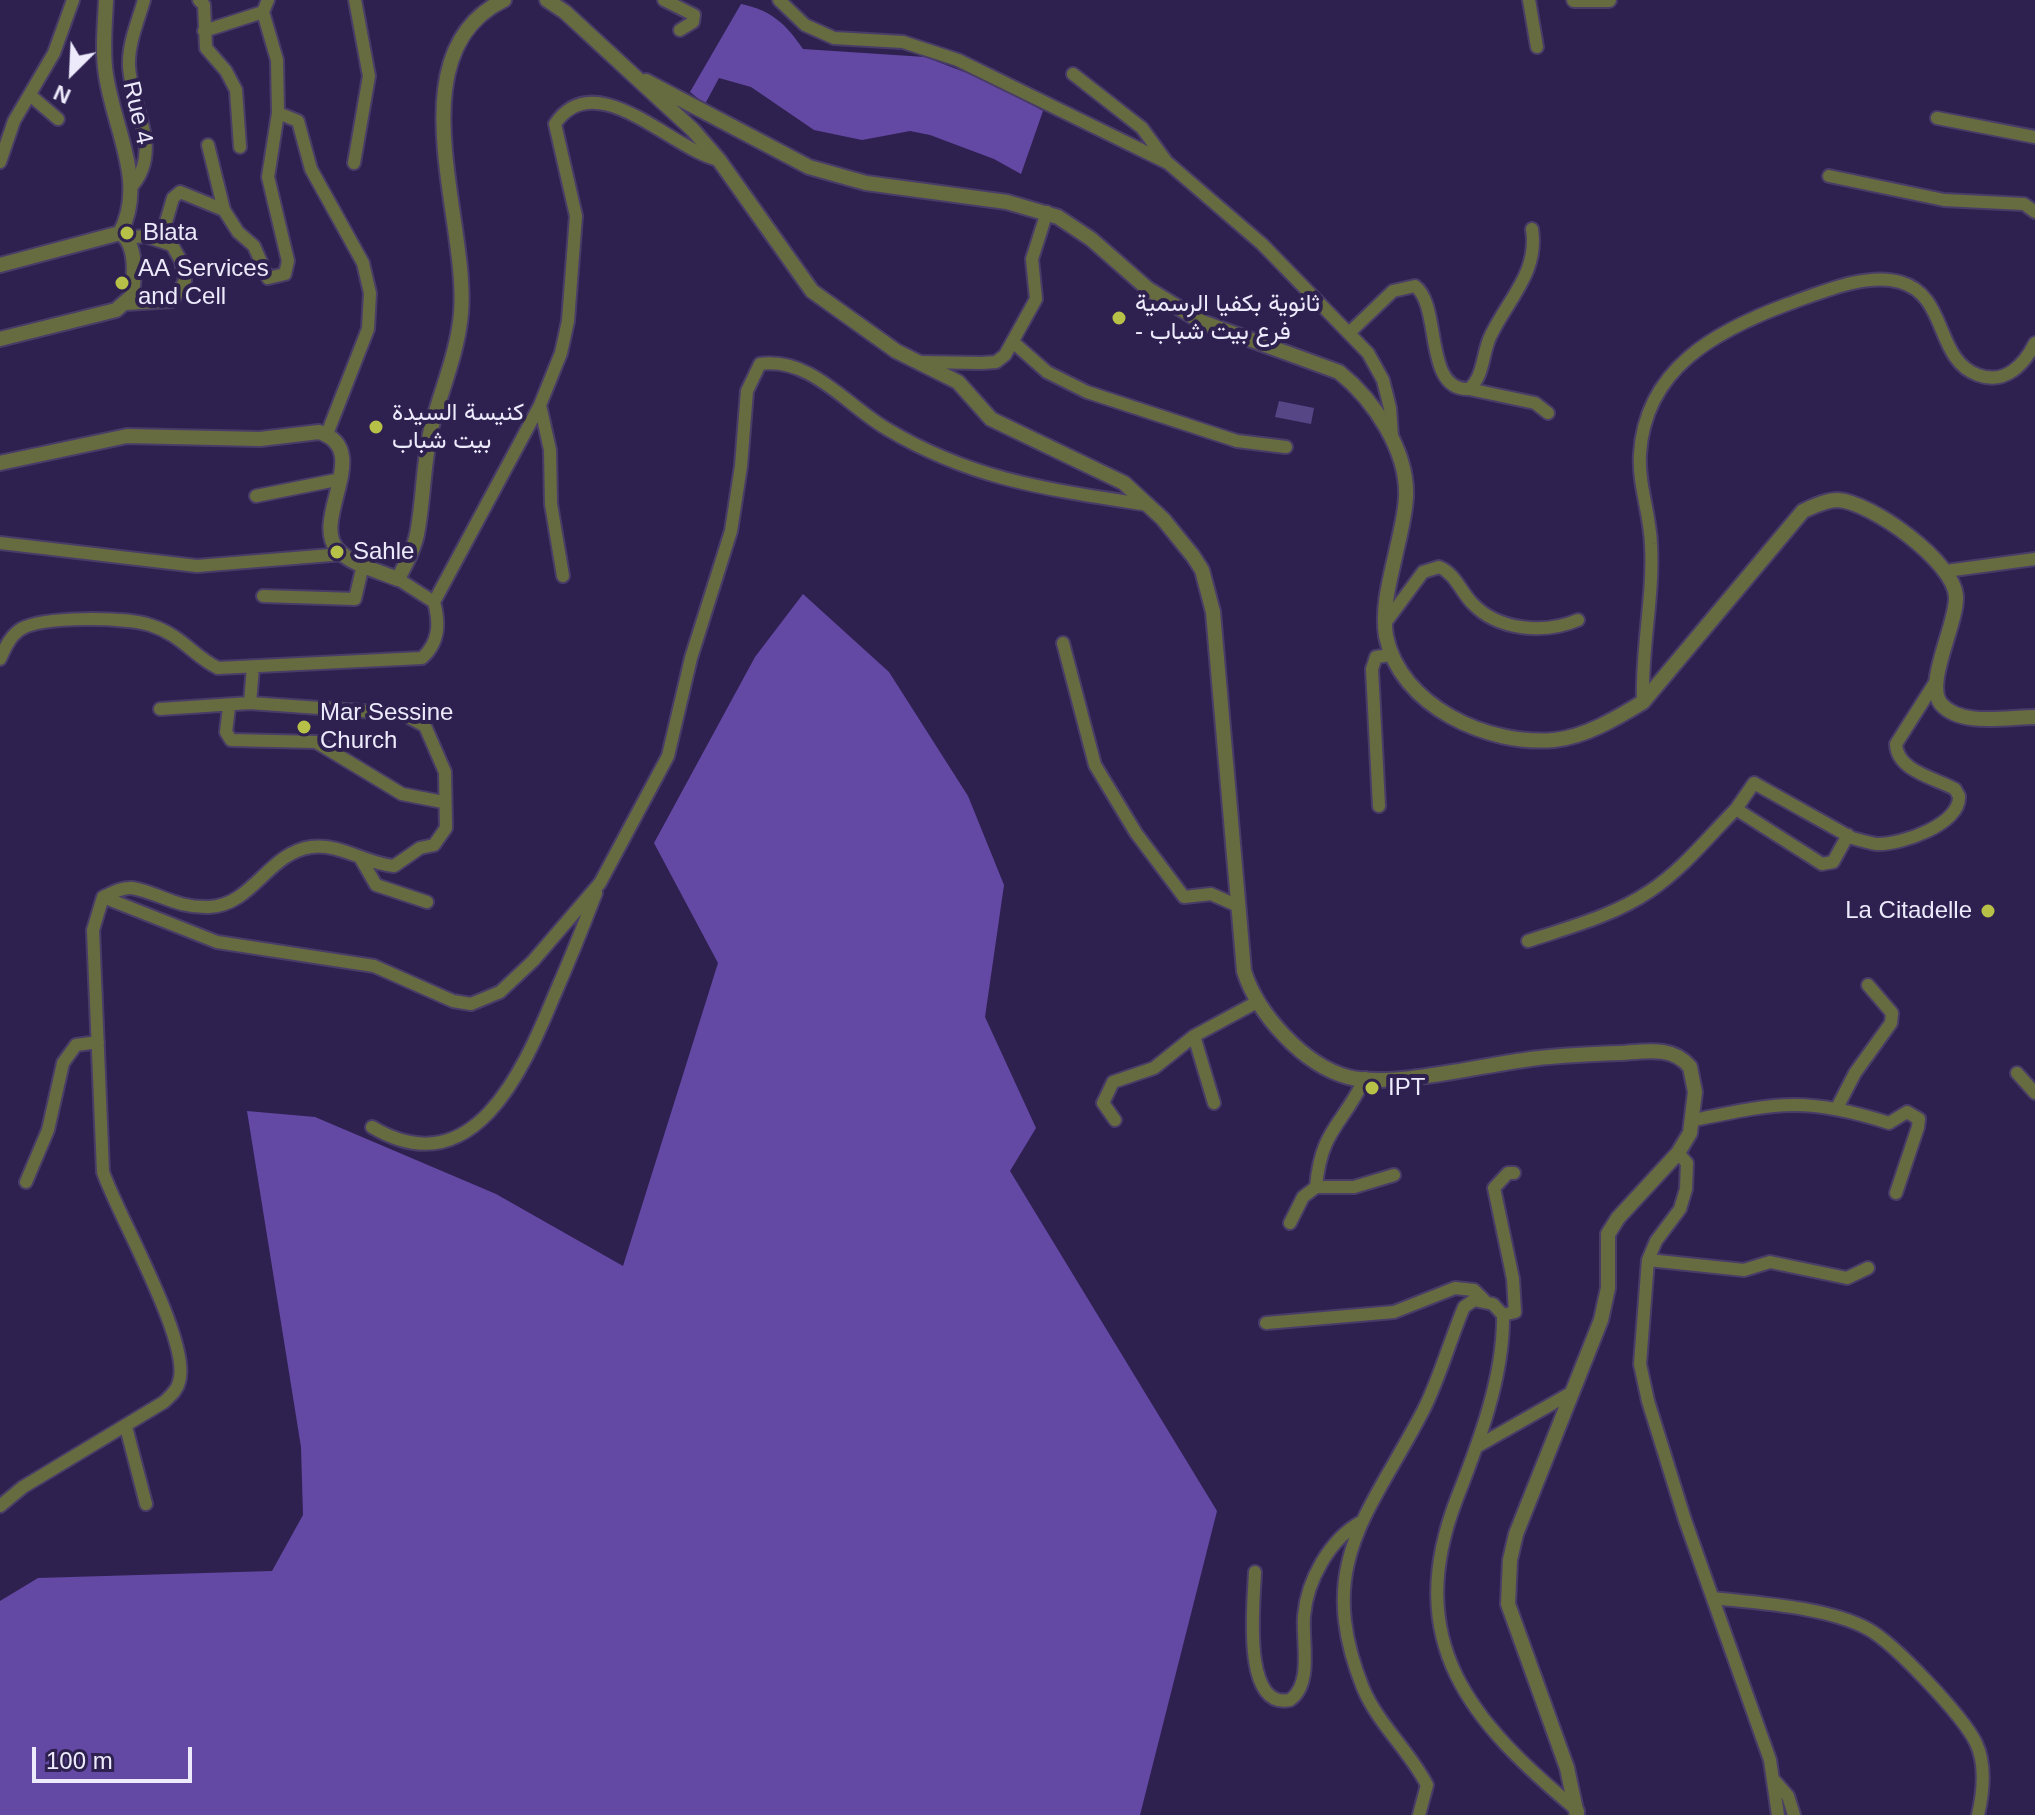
<!DOCTYPE html>
<html>
<head>
<meta charset="utf-8">
<style>
	body { margin:0 }
	#map { position:relative; width:2035px; height:1815px; overflow:hidden; background:#2e2150; font-family:Arial,sans-serif }
	canvas { display:block }
	.north { position:absolute; left:32px; top:32px; width:80px; height:80px; -webkit-text-stroke:6px #2e2150; paint-order:stroke; rotate:204deg; font-size:22px; font-weight:700; line-height:32px; text-align:center; color:#edeafc }
	.north::after { content:''; display:block; margin:auto; width:28px; height:36px; background:#edeafc; clip-path:polygon(50% 0,100% 100%,50% 72%,0 100%) }
	.scale { position:absolute; left:32px; top:1747px; width:160px; height:36px; box-sizing:border-box; border:4px solid #edeafc; border-top:0; padding-left:10px; font-size:24px; line-height:28px; white-space:nowrap; color:#edeafc; -webkit-text-stroke:6px #2e2150; paint-order:stroke }
</style>
</head>
<body>
<div id="map">
<canvas width="2035" height="1815"></canvas>
<div class="north">N</div>
<div class="scale">100 m</div>
</div>
<script>
const g = document.querySelector('canvas').getContext('2d');
g.lineJoin = 'round';
function paint(path, color) {
  g.fillStyle = color;
  g.fill(path, 'evenodd');
}
function strokePath(path, color, width, dash) {
  g.strokeStyle = color;
  g.lineWidth = width;
  g.lineCap = dash ? 'butt' : 'round';
  g.setLineDash(dash || []);
  g.stroke(path);
}
function drawText(font, color, halo, rows, align = 'center') {
  g.font = font + ' Arial,Vazirmatn,sans-serif';
  g.lineWidth = 8;
  g.setLineDash([]);
  g.textBaseline = 'middle';
  g.strokeStyle = halo;
  g.fillStyle = color;
  for (const [text, x, y, turn = 0] of rows) {
    g.save();
    g.translate(x, y);
    g.rotate((+turn || 0) * Math.PI / 180);
    g.textAlign = isNaN(turn) ? turn : align;
    if (halo) g.strokeText(text, 0, 0);
    g.fillText(text, 0, 0);
    g.restore();
  }
}
const green = new Path2D(`
	M1279,401L1314,408L1311,424L1275,417Z`);
const forest = new Path2D(`
	M741,4C771,10 786,24 803,49L925,57L988,81L1043,111L1021,174L994,159L930,135L910,131L862,140L814,130L751,87L719,78L705,104L690,92Z
	M803,594L889,672L968,796L1004,885L985,1017L1036,1128L1010,1171L1217,1511L1140,1815H0V1601L38,1578L272,1571L303,1515L301,1447L247,1111L315,1117L496,1194L623,1266L718,963L654,843L755,657Z`);
const minor = new Path2D(`
	M199,0L204,5L206,48L226,71L236,90L240,147
	M268,0L263,12L277,60L278,113L298,121L311,169L363,263L370,293L368,329L327,434
	M664,0L694,15L693,22L680,30
	M779,0L805,25L834,38L903,42L958,60L1168,163L1262,244L1368,353L1383,380L1390,408L1392,436
	M1529,0L1537,47
	M204,31L263,12
	M1073,74L1142,128L1166,161
	M30,95L58,119
	M1937,118L2035,137
	M208,145L224,210
	M0,162L14,121L54,53L73,0
	M354,163L369,76L355,0
	M1829,176L1944,200L2024,204L2035,212
	M133,185C163,148 131,107 129,66C128,44 138,21 144,0
	M161,239L173,198L180,192L224,210L238,232L254,246L268,278L285,274L288,261L268,177L278,113
	M126,304L172,301L185,281L181,261L172,245L145,236L127,238
	M1350,332L1393,291L1415,286C1442,306 1423,391 1469,389C1484,376 1482,355 1490,337C1507,300 1539,273 1532,229
	M1013,342L1047,372L1087,392L1237,441L1286,447
	M918,362L982,363L996,362L1005,355L1036,299L1032,259L1047,212
	M1469,389L1535,403L1548,413
	M540,405L550,450L551,504L563,576
	M256,496L341,479
	M0,543L197,566L343,554
	M1946,571L2035,559
	M263,596L355,599L363,565
	M434,602L540,405L561,353L568,321L576,216L555,124C596,63 673,151 719,160
	M1386,622L1423,572L1439,567C1455,573 1461,592 1472,603C1498,631 1545,634 1578,620
	M1063,643L1095,765L1136,833L1184,897L1211,894L1236,905
	M0,659C5,648 10,636 21,629C43,616 126,617 150,625C182,635 193,656 218,668L422,658C439,643 440,624 434,602L398,579
	M1643,702C1641,649 1654,597 1651,544C1650,514 1638,484 1640,454C1645,369 1715,331 1788,304C1820,293 1866,272 1900,282C1948,295 1935,360 1978,375C2005,385 2024,365 2035,343
	M229,707L226,732L231,740L316,742L402,794L443,802
	M160,709L250,703L253,667
	M1379,806L1372,669L1376,657L1391,655
	M1848,835L1833,862L1822,864L1736,809L1754,783L1852,838C1860,840 1869,843 1877,844C1901,845 1961,824 1959,796L1955,789C1935,778 1897,771 1896,744L1936,681
	M361,859L376,885L427,902
	M103,897L217,942L374,966L453,1001L471,1004L500,992L533,961L600,883L668,756L691,658L731,531L741,466L747,391L760,364C811,357 846,405 887,429C974,481 1052,490 1149,505
	M1528,941C1570,927 1613,916 1650,891C1683,869 1708,837 1736,809
	M1194,1036L1214,1103
	M2017,1073L2035,1093
	M1838,1106L1855,1073L1891,1023L1892,1013L1868,985
	M1115,1120L1103,1103L1113,1082L1154,1068L1194,1036L1257,1002
	M1694,1120C1777,1103 1806,1096 1889,1123L1907,1112L1919,1119L1918,1127L1896,1193
	M372,1127C473,1187 523,1071 554,996C569,962 583,927 596,893
	M1678,1153L1687,1163L1686,1189L1680,1209L1656,1241L1648,1260L1640,1364L1648,1401L1685,1520L1770,1760L1778,1815
	M26,1182L48,1130L63,1063L76,1045L98,1042
	M1316,1187H1354L1394,1175
	M1290,1223L1303,1197L1316,1187C1321,1129 1343,1125 1365,1078
	M1648,1260L1744,1270L1770,1262L1847,1278L1868,1268
	M1503,1315L1515,1312L1513,1279L1494,1188L1508,1173H1514
	M1266,1323L1394,1312L1455,1288L1474,1290L1484,1300
	M126,1427L146,1504
	M1476,1447L1571,1393
	M0,1506L23,1487L164,1402C170,1396 177,1391 179,1382C192,1343 118,1216 103,1172L93,930L103,897C112,893 122,887 132,888C160,893 175,908 209,907C253,905 268,853 311,847C340,843 366,864 394,866L420,848L434,845L446,828L445,772L425,726L403,714L250,703
	M1255,1572C1254,1600 1241,1710 1290,1700C1313,1684 1302,1642 1304,1616C1307,1580 1330,1539 1361,1522
	M1713,1598C1758,1603 1828,1607 1868,1629C1894,1643 1963,1716 1976,1743C1986,1764 1983,1793 1978,1815
	M1773,1779L1788,1796L1794,1815
	M1419,1815L1427,1785C1409,1750 1378,1724 1363,1688C1313,1563 1370,1514 1424,1409C1440,1377 1450,1340 1464,1307L1474,1300L1493,1304L1503,1315C1504,1376 1479,1442 1457,1498C1401,1643 1471,1722 1578,1811`);
const tertiary = new Path2D(`
	M106,0C105,25 102,51 106,75C114,130 147,183 120,233
	M547,0L565,12L693,130L719,160L812,291L896,351L958,382L991,419L1124,483L1163,519L1193,556L1202,570L1213,612L1244,971C1257,1013 1303,1065 1348,1077C1392,1088 1478,1066 1524,1060C1556,1055 1590,1054 1622,1053C1647,1051 1673,1046 1690,1067L1695,1092L1690,1133L1678,1153L1618,1218L1608,1234V1288L1601,1320L1516,1534L1510,1560L1508,1604L1567,1768L1577,1815
	M1574,0H1609
	M646,81L809,167L866,183L1007,202L1058,217L1091,239L1148,289L1202,322L1339,372C1374,400 1408,451 1406,497C1405,517 1399,538 1395,557C1389,583 1382,610 1386,636C1400,706 1488,746 1554,740C1585,737 1617,718 1643,702L1803,511C1814,506 1826,500 1838,500C1871,502 1955,562 1956,597C1957,624 1924,684 1941,704C1961,727 2007,717 2035,717
	M0,265L120,233C138,244 134,278 132,296L116,310L0,339
	M0,463L127,436L260,439L319,432C374,449 311,519 337,549C351,565 379,571 398,579C405,565 414,550 417,534C424,498 423,461 432,425C442,388 458,351 461,313C469,221 394,53 504,0`);
const markers = [
	[127,233,8,"#b7c148"],
	[122,283,8,"#b7c148"],
	[1119,318,8,"#b7c148"],
	[376,427,8,"#b7c148"],
	[337,552,8,"#b7c148"],
	[304,727,8,"#b7c148"],
	[1988,911,8,"#b7c148"],
	[1372,1088,8,"#b7c148"]
];
const streetNames = [
	["Rue 4",137,113,77]
];
const poiNames = [
	["Blata",143,233],
	["AA Services",138,269],
	["and Cell",138,297],
	["ثانوية بكفيا الرسمية",1135,304],
	["- فرع بيت شباب",1135,332],
	["كنيسة السيدة",392,413],
	["بيت شباب",392,441],
	["Sahle",353,552],
	["Mar Sessine",320,713],
	["Church",320,741],
	["La Citadelle",1972,911,"right"],
	["IPT",1388,1088]
];
paint(green, '#574686');
paint(forest, '#6449a4');
strokePath(minor, '#493d68', 16);
strokePath(tertiary, '#493d68', 18);
strokePath(minor, '#676c40', 12);
strokePath(tertiary, '#676c40', 14);
for (const [x, y, r, color] of markers) {
  const dot = new Path2D();
  dot.arc(x, y, r, 0, 2 * Math.PI);
  g.fillStyle = color;
  g.fill(dot);
  strokePath(dot, '#2e2150', 3);
}
drawText('24px', '#edeafc', '#2e2150', streetNames);
drawText('24px', '#edeafc', '#2e2150', poiNames, 'left');
</script>
</body>
</html>
